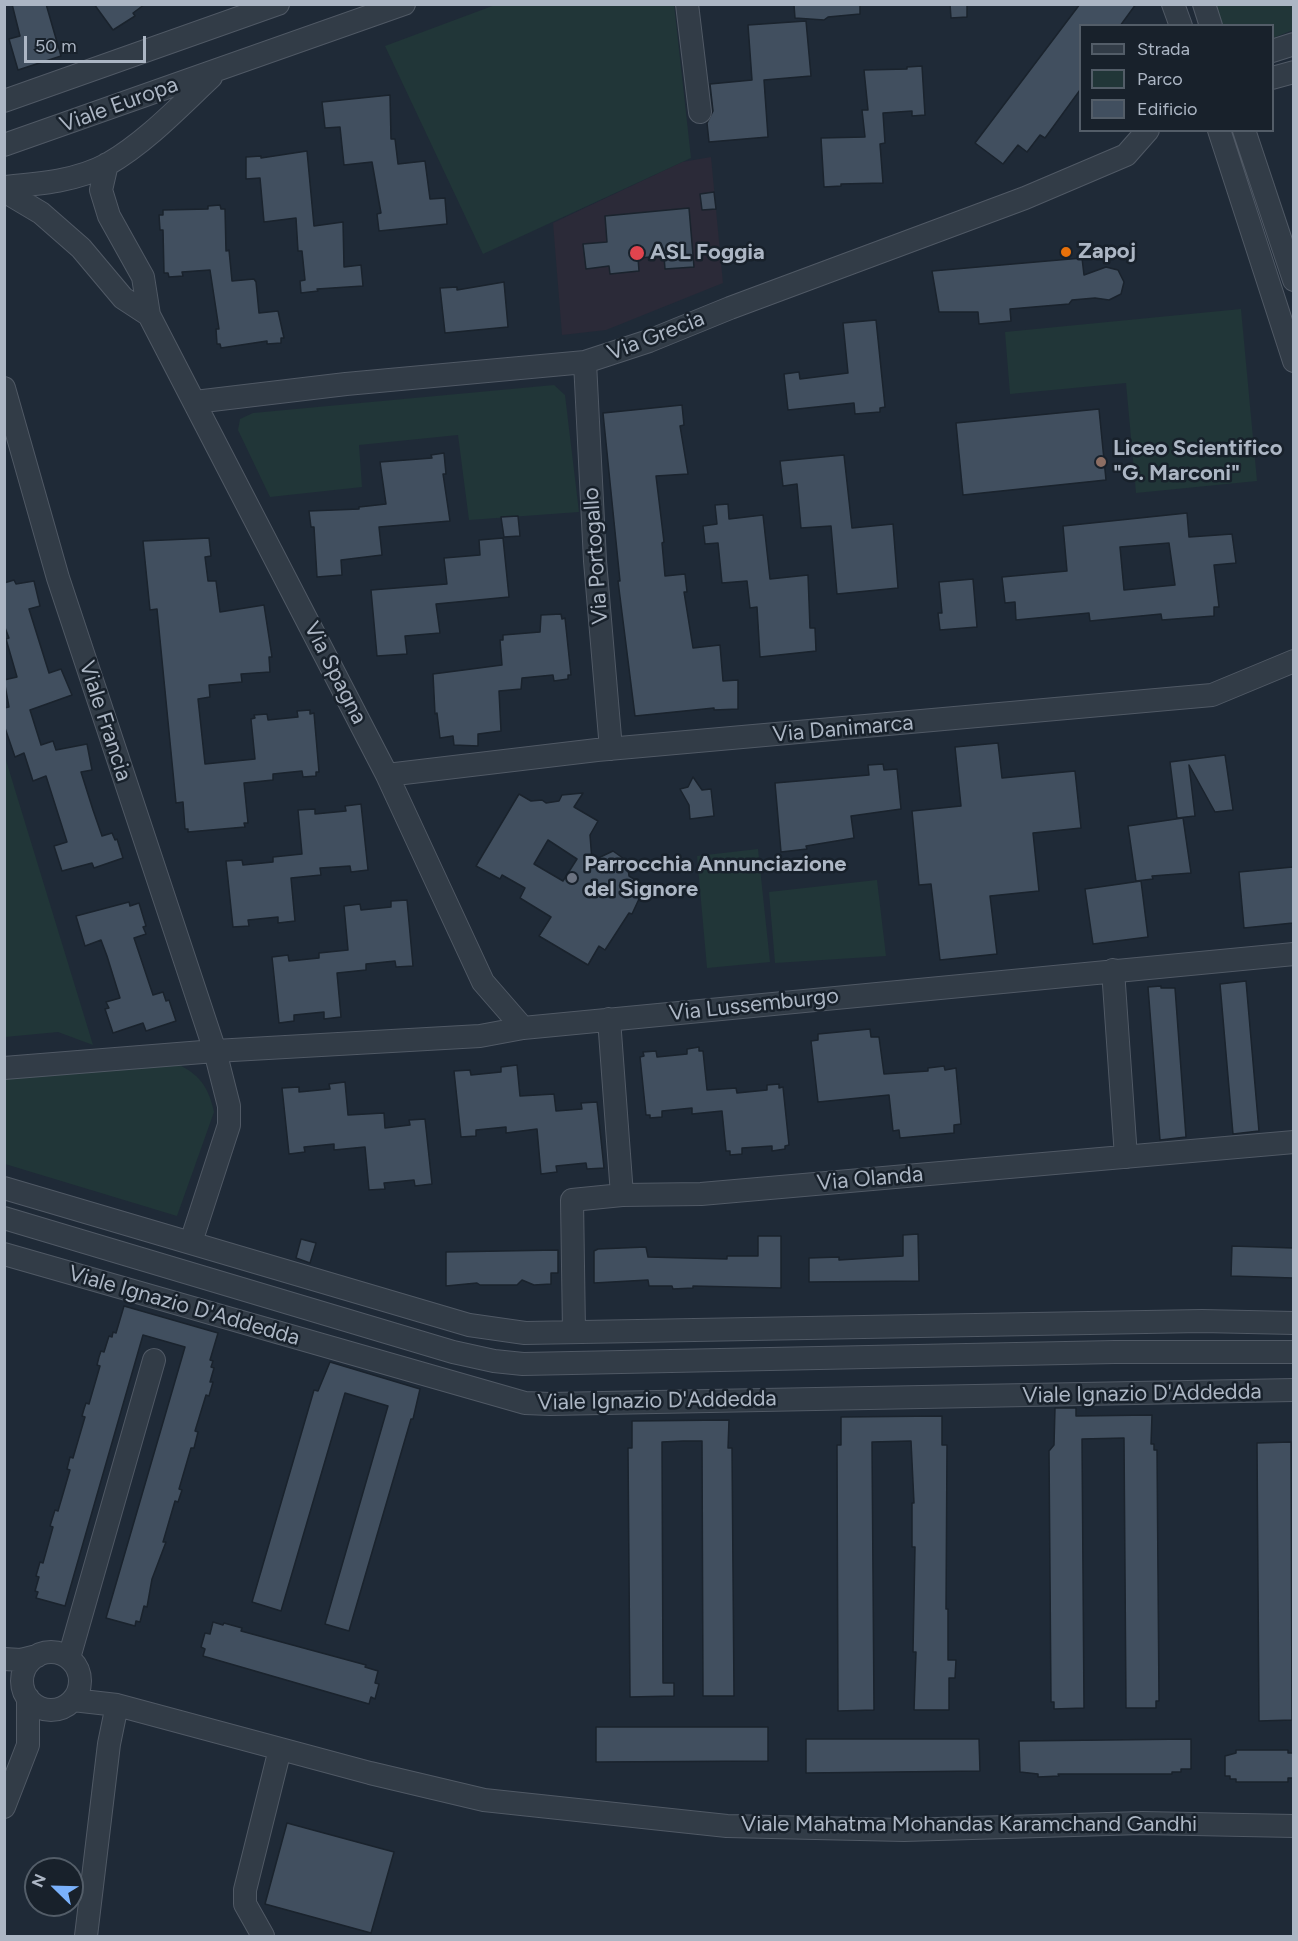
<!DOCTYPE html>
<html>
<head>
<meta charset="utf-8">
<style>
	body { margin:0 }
	#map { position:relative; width:1298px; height:1941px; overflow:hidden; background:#1f2a37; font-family:Figtree,sans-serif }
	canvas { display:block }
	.frame { position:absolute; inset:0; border:6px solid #acb6c4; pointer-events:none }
	.legend { position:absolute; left:1079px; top:24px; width:195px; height:108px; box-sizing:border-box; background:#18212b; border:2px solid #535d68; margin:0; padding:8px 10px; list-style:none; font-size:18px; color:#acb6c4 }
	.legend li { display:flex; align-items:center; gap:12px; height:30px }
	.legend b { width:30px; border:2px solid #535d68 }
	.north { position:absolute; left:24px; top:1857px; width:60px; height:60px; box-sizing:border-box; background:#18212b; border:2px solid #535d68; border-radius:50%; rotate:293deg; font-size:16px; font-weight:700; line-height:24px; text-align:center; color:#acb6c4 }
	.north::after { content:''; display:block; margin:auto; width:21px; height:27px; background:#7ab1fb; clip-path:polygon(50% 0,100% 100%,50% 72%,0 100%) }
	.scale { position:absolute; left:24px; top:36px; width:122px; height:27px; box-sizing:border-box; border:3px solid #acb6c4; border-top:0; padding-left:8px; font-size:18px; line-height:21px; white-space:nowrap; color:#acb6c4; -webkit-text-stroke:4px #18212b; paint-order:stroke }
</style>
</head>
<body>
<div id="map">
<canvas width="1298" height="1941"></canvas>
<div class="frame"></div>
<ul class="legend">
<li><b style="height:8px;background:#323c47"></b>Strada</li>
<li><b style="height:16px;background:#213638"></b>Parco</li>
<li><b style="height:16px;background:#414f5f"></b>Edificio</li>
</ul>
<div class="north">N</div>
<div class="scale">50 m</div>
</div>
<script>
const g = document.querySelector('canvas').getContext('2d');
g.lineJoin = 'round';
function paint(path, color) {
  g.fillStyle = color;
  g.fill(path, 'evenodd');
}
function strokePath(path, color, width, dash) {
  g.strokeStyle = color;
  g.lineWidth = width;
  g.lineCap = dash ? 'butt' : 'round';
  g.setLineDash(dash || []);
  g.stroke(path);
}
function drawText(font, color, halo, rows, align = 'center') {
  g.font = font + ' Figtree,sans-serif';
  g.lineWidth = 5;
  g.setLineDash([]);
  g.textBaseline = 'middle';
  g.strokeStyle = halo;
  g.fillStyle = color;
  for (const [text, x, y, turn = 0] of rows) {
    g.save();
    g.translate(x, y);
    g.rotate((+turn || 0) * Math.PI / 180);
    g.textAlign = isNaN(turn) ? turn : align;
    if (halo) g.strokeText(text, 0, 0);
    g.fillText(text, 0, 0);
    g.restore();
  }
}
const medical = new Path2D(`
	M711,157L723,283L606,330L562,335L553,223L682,162Z`);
const green = new Path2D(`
	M495,5H674L691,158L483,254L385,46Z
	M1212,5H1293V30L1273,38L1272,26L1222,25L1218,22Z
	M1241,309L1257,481L1136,493L1126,383L1010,394L1005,332Z
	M554,385L565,395L579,512L469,520L458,435L359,445L362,487L270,497L238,430L240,419L253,413Z
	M4,757H5L93,1045L58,1032L5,1037Z
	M758,849L770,962L707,968L697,856Z
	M877,880L886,956L775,963L769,892Z
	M168,1060C196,1071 208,1083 214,1112L177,1216L5,1164V1073Z`);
const building = new Path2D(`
	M12,4H46L61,56L18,70L9,39L20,36Z
	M94,4H145L133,13L135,16L113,30Z
	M860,4V14L828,17L824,20L795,18L794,5L796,4Z
	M950,4H967V17L951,18Z
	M1080,4H1136L1120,26H1080V90L1045,138L1040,135L1027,152L1018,145L1003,164L975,143Z
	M806,21L811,76L764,80L768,137L709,142L707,123L713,111L710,84L752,80L748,25Z
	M922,66L925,115L912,116V111L883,113L885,143L880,144L883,183L841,184V186L824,187L821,138L865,137L862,110H868L864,70L907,69V67Z
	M390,95L391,139H395L398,164L425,161L430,199L445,198L447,224L379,231L377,214L381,213L372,162L344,165L340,127L325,128L322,102Z
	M307,151L314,226L343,222L344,267L361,265L363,286L317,289L318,291L301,293L300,281L305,280L302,251H298L296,218L264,222L260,178L246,179V157L261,156V158Z
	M714,192L716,209L702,210L700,194Z
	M220,205L221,209H225L226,251L229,250L232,281L254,279L256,282L259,313L278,311L284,338H281V343L267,344V341L221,348L220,344H217L216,329H219L210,270L182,272L183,276L169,277L168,273H164L163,230H160L159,215H163V210L208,209V206Z
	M689,208L694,267L665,269L664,256L638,258L639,271L610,274L609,266L586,269L583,244L607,242L605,216Z
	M1082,258L1084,275L1106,267L1118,270L1124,282L1121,294L1109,300L1095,298L1072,300L1069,304L1010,309L1011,321L979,324L978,312H939L932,271Z
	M504,282L508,327L445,333L440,288L457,287V290Z
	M876,320L885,407L880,408V412L855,414L854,403L788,410L784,374L799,372L800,379L848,373L843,323Z
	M682,405L684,425L680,426L688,474L656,476L664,542L662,543L665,576L685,574L687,592H684L693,648L720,645L723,681L738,680V709L714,710V708L635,716L618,581H620L603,413Z
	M1099,409L1106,480L963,495L956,423Z
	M444,453L446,474H443L450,521L379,527L382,555L341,560L342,575L317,577L314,527H311L309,511L359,509V507L386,504L380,462L432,458L431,455Z
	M844,455L852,528L893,524L898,588L837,594L831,526L801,528L797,484L783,486L780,461Z
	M728,504L729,519L763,515L770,579L808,575L810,628H815L816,651L760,657L757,607L750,608L747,581L722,583L718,543L705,544L703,526L717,524L715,505Z
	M1187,513L1189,537L1232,534L1236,563L1214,565L1219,607H1214V616L1162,620L1161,614L1090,621L1089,613L1016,620L1015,602L1005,603L1002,577L1067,571L1063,526ZM1169,543L1175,585L1124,590L1120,547Z
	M518,516L520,536L504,537L501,517Z
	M209,538L211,556L205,557L208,581H216L220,612L264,605L272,657H269L270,672L241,674L242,682L209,685L210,697L198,699L205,764L255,759L251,719L255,718L254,715L267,714L268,720L298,717L297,711L310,710V714L314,713L319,772H316V776L303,777L302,771L273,774V780L244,783L248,823H244L245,827L188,832V829H185L183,802L176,803L157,609L150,610L143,541Z
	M503,538L509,597L436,604L440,633L405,636L407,654L377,656L371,590L447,584L444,558L480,555L479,540Z
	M973,579L977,627L940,630L938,613H942L939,582Z
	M14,580L16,584L34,581L40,606L29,609L49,673L61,669L72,695L30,710L41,745L53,741L56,750L87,744L92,770L81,772L93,810L102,836L112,833L115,840L117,839L123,858L94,868L92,863L62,871L54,846L67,842L46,776L33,781L24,753L15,757L4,725V708L9,707L4,680L17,677L6,639L9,638L4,625V583Z
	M561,614L562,619L565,618L571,675H568V679L554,681L553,675L522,678L521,689L499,691L501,731L478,734V746L454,745L453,736L440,738L437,713L435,714L433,674L502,665L500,640H503V635L540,632L541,615Z
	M998,743L1002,778L1075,771L1081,828L1033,833L1039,891L990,896L997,954L940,960L931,884L919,885L912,811L961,806L955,747Z
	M1225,755L1233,810L1215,812L1189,765L1195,816L1177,818L1170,762Z
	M883,764L884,770L897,769L901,809L851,816L854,838L806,846L807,849L781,852L775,783L869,775L868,765Z
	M693,777L702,790L711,789L714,816L690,819L689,805L680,789L688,787Z
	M583,793L574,807L598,821L590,835L592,861L613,851L627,861L629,876L645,886L632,914L629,913L605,950L599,946L588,965L539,936L551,917L520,898L525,888L502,875L500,879L476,866L519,794L531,801L542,800L546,803L559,801L562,795ZM548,840L577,859L563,881L534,864Z
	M361,804L368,870L351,872L350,866L320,868L321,875L291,878L295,921L278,923V917L248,920L249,926L233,927L226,861L242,860L243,865L273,862V857L302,854L298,810L315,809V814L346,811L345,806Z
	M1183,818L1191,873L1152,876L1153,879L1136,881L1128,826Z
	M1293,867V923L1244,928L1239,872Z
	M1141,881L1148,937L1093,944L1085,889Z
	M407,900L413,966L396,967L395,961L366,964V970L337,973L341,1017L324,1019V1012L294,1015V1021L279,1023L272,957L288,955L289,961L319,958V953L348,950L344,906L360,904L361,910L391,907V901Z
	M129,902L130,906L139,903L146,926L143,927L146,934L134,938L153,995L163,992L166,1001L169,1000L176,1021L146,1031L143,1023L113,1033L105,1009L109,1008L106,1002L120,998L107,956L101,940L85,946L76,916Z
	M1246,981L1259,1131L1233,1134L1220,984Z
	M1161,986V988H1175L1186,1137L1160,1140L1148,987Z
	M870,1029L871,1037H879L884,1074L928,1071V1068L944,1066L945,1070L956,1068L961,1124L954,1125V1133L900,1138L899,1130L893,1131L889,1095L818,1102L811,1041L818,1040V1034Z
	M699,1047V1051H703L707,1090L736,1088L737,1093L767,1090V1085L779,1084V1088L783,1087L789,1145L785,1146V1149L772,1151V1146L742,1148V1154L730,1155V1151H726L722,1111L692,1114V1108L662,1111V1117L650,1118V1115H646L640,1057L644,1056L643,1052L656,1051L657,1057L687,1054V1049Z
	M517,1065L520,1096L554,1094L556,1111L582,1109L581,1103L597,1102L604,1168L587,1169L586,1163L556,1166L557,1172L541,1174L537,1129L506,1133V1127L476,1130V1136L461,1137L454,1071L470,1070L471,1075L501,1072V1067Z
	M345,1082L348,1115L384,1113L385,1128L410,1125L409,1120L425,1119L432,1184L415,1186L414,1180L384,1183L385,1189L369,1190L365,1147L334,1150V1144L304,1147L305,1152L289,1154L282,1088L299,1087V1092L330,1089L329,1084Z
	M918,1234L919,1281L809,1282V1258L839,1257V1260L903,1256V1235Z
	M758,1236H781V1288L693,1286V1288L673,1289L672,1286H649L648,1280L594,1283V1251L598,1249L646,1247L648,1257L727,1259V1256H758Z
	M301,1239L316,1243L310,1263L296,1258Z
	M1232,1246L1293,1248V1278L1231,1276Z
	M558,1250V1273H551V1284L534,1285L522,1280L517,1285H480L477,1283L446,1286V1252Z
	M124,1306L218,1333L210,1360L213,1361L211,1367L214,1368L210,1382H213L209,1396L206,1395L195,1431L198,1432L194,1448H191L179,1489L182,1490L178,1502L175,1501L163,1542H166L152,1579L147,1607L144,1606L140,1622L136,1621L135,1626L106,1618L185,1347L143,1335L65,1606L36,1598L38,1592L35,1591L39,1577L36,1576L40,1562L43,1563L53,1527L50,1526L55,1510L58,1511L70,1470L67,1469L70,1457L73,1458L85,1417L82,1416L84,1409L86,1403L89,1404L100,1366L97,1365L99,1357L101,1351L104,1352L109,1336L112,1337L113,1332L116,1333Z
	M330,1362L420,1389L413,1419H411L349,1631L325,1624L388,1406L345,1393L281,1611L252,1602L314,1390L318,1391Z
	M1055,1408H1076V1416L1152,1415L1151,1444H1154V1450H1157L1159,1701H1156V1708H1126L1124,1438L1082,1439L1084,1708L1054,1709V1702H1051L1049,1451L1054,1445Z
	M942,1416V1445H947L946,1609H948V1660H956L955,1678H949V1710H914L916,1652H913L915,1547H912V1503H914L911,1441L872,1442L874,1710L838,1711L837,1445H841V1417Z
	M729,1420L728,1448H732L734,1696H703L702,1441H683L662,1442L663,1683H674V1696L630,1697L628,1448H632V1421Z
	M1291,1442L1292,1720L1259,1721L1257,1443Z
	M213,1622L223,1625L224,1623L242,1628L241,1631L366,1665L365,1667L378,1671L375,1683L379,1684L375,1699L371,1697L369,1704L203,1656L205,1649L201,1647L205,1633L210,1634Z
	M596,1727H768V1761L596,1762Z
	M806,1739H979L980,1771L806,1773Z
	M1191,1739V1769H1181V1772H1172V1774H1058L1059,1776L1038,1777V1774L1020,1772L1019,1741Z
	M1236,1750H1288V1753H1293V1778H1288V1782H1236V1779H1230V1776H1225V1756L1236,1753Z
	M287,1823L394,1852L371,1933L265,1904Z`);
const minor = new Path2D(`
	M687,4L700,112
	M1173,4L1181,26
	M1204,4L1211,26
	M1272,51L1294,44
	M1272,78L1294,72
	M4,101L278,4
	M1219,130L1294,361
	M1244,130L1294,280
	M4,145L404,4
	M107,164L101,190L109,216L143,277L149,315L387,775L483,982L523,1028
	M4,187C39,184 77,181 108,164C146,142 179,107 211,77
	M4,191L41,213L81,248L123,298L149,315
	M585,362L595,561L611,749
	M4,388L58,578L215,1051L229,1106V1125L191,1242
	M195,402L346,384L585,362L649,341L730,308L1025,198L1126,155L1148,130
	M387,775L597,750L1212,695L1294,661
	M1113,970L1126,1157
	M609,1019L622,1195L701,1194L1294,1142
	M4,1068L215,1051L480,1036L523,1028L1294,954
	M4,1188L469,1325L525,1333L1202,1321L1294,1323
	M4,1218L453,1352L494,1361L523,1364L1115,1352H1294
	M4,1254L525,1403L550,1404L1294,1390
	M574,1332L572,1200L622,1195
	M22 1681a29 29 0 1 1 58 0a29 29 0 1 1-58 0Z
	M69,1658L154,1360
	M4,1659L21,1660L37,1656
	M73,1700L117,1705L370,1773L484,1800L727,1826L904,1830L1142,1823L1294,1826
	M4,1807L28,1745V1698
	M86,1936L109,1744L117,1705
	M263,1936L245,1904V1890L280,1749`);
const markers = [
	[1066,252,6,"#e8710a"],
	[637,253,8,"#e0444e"],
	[1101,462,6,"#8d6e63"],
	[572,878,6,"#6b7280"]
];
const streetNames = [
	["Viale Europa",119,105,-20],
	["Via Grecia",656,336,-21],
	["Via Portogallo",596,556,-94],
	["Via Spagna",335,673,63],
	["Viale Francia",105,721,72],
	["Via Danimarca",843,729,-5],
	["Via Lussemburgo",754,1005,-6],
	["Via Olanda",870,1179,-5],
	["Viale Ignazio D'Addedda",184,1306,16],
	["Viale Ignazio D'Addedda",1142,1394,-1],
	["Viale Ignazio D'Addedda",657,1401,-1],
	["Viale Mahatma Mohandas Karamchand Gandhi",969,1825]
];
const poiNames = [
	["Zapoj",1078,252],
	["ASL Foggia",650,253],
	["Liceo Scientifico",1113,449],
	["\"G. Marconi\"",1113,474],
	["Parrocchia Annunciazione",584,865],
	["del Signore",584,890]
];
paint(medical, '#2b2a38');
paint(green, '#213638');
paint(building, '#414f5f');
strokePath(building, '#1a232d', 1.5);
strokePath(minor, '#505965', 24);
strokePath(minor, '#323c47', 22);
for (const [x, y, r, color] of markers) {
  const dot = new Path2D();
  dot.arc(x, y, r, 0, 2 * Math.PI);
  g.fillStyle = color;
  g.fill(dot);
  strokePath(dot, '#18212b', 2);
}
drawText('22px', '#acb6c4', '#18212b', streetNames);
drawText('bold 22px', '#acb6c4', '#18212b', poiNames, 'left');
</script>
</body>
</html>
